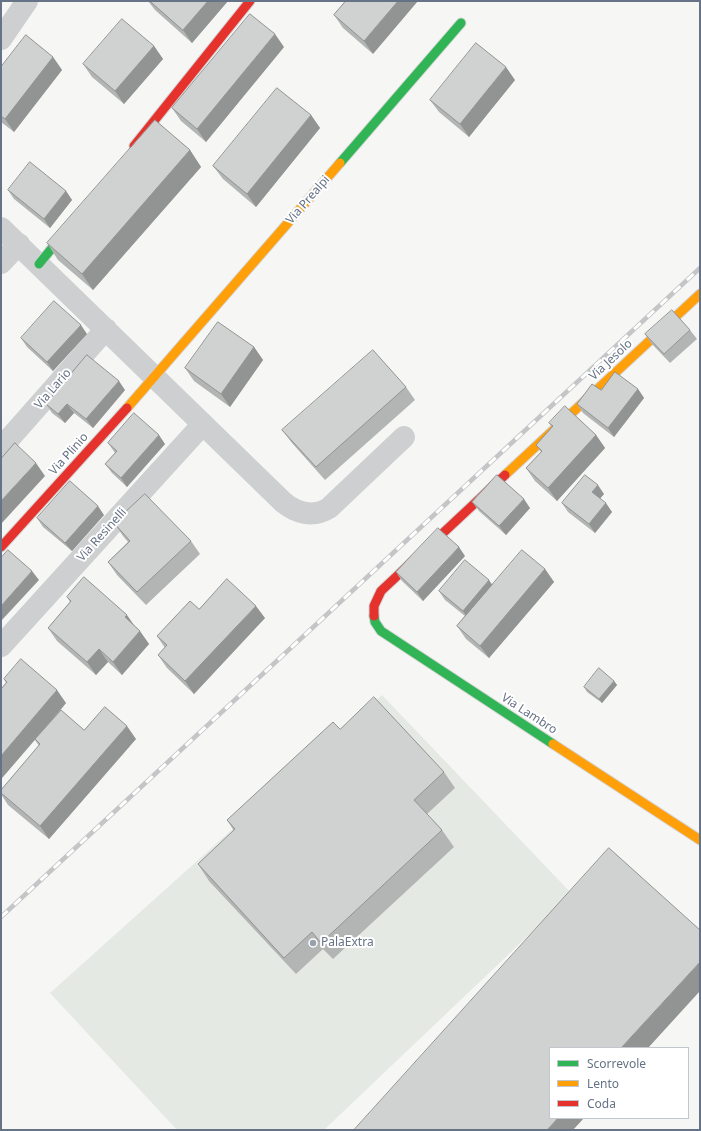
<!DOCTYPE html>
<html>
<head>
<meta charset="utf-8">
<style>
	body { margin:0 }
	#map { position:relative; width:701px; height:1131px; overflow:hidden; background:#f6f6f5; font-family:"Noto Sans",sans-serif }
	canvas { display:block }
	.frame { position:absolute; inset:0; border:2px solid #667285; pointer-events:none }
	.legend { position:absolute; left:549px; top:1047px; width:140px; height:72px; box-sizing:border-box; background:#fff; border:1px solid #c2c7ce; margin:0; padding:5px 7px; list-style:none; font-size:12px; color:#667285 }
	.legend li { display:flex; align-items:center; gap:8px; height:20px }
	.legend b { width:20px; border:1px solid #c2c7ce }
</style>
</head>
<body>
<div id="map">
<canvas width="701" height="1131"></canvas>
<div class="frame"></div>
<ul class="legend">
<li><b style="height:5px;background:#30b455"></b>Scorrevole</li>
<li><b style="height:5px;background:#ff9f0a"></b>Lento</li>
<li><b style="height:5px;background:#e5322d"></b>Coda</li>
</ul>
</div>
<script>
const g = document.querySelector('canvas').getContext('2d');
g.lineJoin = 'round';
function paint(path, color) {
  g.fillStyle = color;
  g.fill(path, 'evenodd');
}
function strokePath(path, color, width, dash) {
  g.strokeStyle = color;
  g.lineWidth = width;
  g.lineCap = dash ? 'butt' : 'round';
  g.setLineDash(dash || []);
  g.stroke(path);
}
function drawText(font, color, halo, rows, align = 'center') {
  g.font = font + ' "Noto Sans",sans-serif';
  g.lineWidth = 4;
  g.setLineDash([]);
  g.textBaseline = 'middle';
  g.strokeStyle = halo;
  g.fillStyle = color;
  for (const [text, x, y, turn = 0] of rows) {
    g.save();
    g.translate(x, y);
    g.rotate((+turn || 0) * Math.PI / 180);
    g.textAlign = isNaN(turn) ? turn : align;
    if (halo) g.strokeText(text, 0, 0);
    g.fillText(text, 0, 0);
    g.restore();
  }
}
const green = new Path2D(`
	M382,695L572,894L324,1130H177L50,993Z`);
const street = new Path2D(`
	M1,39L27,1
	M1,228L283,502C296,513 313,518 329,508L404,437
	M1,263L19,244
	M1,448L106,329
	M1,646L203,424`);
const fast = new Path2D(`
	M340,163L461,23
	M39,264L70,226
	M374,616L375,622L381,631L553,744`);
const slow = new Path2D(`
	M127,408L340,163
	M505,475L700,294
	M553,744L700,840`);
const jam = new Path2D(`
	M134,146L250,1
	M1,547L127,408
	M374,616V606L381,591L505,475`);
const rail = new Path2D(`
	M1,917L700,268`);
const wall = new Path2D(`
	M148,1H228L192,43L155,10Z
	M346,1L373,54L343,28L334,15Z
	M154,46L163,59L124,104L92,77L83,64Z
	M284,47L206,142L181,121L172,108Z
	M53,57L62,70L14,132L1,122V67Z
	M515,80L469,137L439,112L430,100Z
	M311,115L320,128L256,207L223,179L213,166Z
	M190,150L201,167L93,290L58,260L47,243Z
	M8,190L66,191L72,200L50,228L14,199Z
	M690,330L697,339L670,363L651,343L645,334Z
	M87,334L53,371L27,347L21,338Z
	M254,347L263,360L230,407L194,381L185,368Z
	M406,387L415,400L325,480L292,443L282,430Z
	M638,389L644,398L614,437L583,413L577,404L601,390Z
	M125,390L93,428L74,413L65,423L52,413L46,404Z
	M549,423L596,435L605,448L557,501L535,481L526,468L541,452L536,445L552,427Z
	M108,443L165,444L127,487L112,473L105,464L115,453Z
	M604,494L600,498L612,512L595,533L568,512L562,503Z
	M472,502L530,508L506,535L479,511Z
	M104,515L72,551L43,527L37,518Z
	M114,523L191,541L200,554L146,605L117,575L108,562L128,542L123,536Z
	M465,556L423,601L402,581L396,572Z
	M545,569L554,582L489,658L466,639L457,626L465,616L445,600L439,591L492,584Z
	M67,597L136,627L149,644L122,675L108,662L96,675L57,641L48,628L70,602Z
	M199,609L265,618L194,694L167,668L158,655L165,648L157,636Z
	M4,679L66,703L59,712L84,730L136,739L49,839L8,805L1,794V790L39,746L35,740L2,778L1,777V689L6,683Z
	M614,681L617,685L602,703L587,692L584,687Z
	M340,729L444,772L455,788L427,814L442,830L454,847L333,959L323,949L296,974L209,881L198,864L234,831L227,820Z`);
const shadedWall = new Path2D(`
	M208,1H228L192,43L183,30Z
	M398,1H418L373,54L364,41Z
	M275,34L284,47L206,142L197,129Z
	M154,46L163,59L124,104L115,91Z
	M53,57L62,70L14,132L5,119Z
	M506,67L515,80L469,137L460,124Z
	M311,115L320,128L256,207L247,194Z
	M190,150L201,167L93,290L82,274Z
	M66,191L72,200L50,228L44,219Z
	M81,325L87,334L53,371L47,362Z
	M254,347L263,360L230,407L221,394Z
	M119,381L125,390L93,428L86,419Z
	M638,389L644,398L614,437L608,428Z
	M67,404L74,413L65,423L58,414Z
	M159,435L165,444L127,487L121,478Z
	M596,435L605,448L557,501L548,488Z
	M36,463L45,476L1,524V501Z
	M598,485L604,494L598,501L592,492Z
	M524,499L530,508L506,535L499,526Z
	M606,503L612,512L595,533L589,524Z
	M98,506L104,515L72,551L65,543Z
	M459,547L465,556L423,601L417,592Z
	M545,569L554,582L489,658L480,646Z
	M32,571L39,580L1,621V606Z
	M489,580L495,589L469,620L463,611Z
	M256,606L265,618L194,694L185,681Z
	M127,615L136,628L125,617Z
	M140,631L149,644L122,675L113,662Z
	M99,649L108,662L96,675L87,662Z
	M614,681L617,685L602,703L599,699Z
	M57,690L66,703L2,778L1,776V756Z
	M127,726L136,739L49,839L40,826Z
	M700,962V991L648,1048H621Z
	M558,1118H584L573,1130H547Z`);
const building = new Path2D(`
	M150,1H208L183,30Z
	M346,1H398L364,41L334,15Z
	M250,14L275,34L197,129L172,108Z
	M122,19L154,46L115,91L83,64Z
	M26,35L53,57L5,119L1,116V67Z
	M476,43L506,67L460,124L430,100Z
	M277,88L311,115L247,194L213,166Z
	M155,120L190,150L82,274L47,243Z
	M30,162L66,191L44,219L8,190Z
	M54,301L81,325L47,362L21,338Z
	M672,310L690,330L664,354L645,334Z
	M218,322L254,347L221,394L185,368Z
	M373,350L406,387L316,467L282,430Z
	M87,355L119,381L86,419L67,404L58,414L46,404Z
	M615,372L638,389L608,428L577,404L592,384L601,390Z
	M565,406L596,435L548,488L526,468L542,451L536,445L553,426L549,423Z
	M134,413L159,435L121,478L105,464L117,451L108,443Z
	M15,443L36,463L1,501V459Z
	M497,475L524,499L499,526L472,502Z
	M585,475L598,485L592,492L606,503L589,524L562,503Z
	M70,481L98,506L65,543L37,518Z
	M145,494L191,541L137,592L108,562L130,541L114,523Z
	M438,528L459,547L417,592L396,572Z
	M8,550L32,571L1,606V558Z
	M522,550L545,569L480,646L457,626Z
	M465,560L489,580L463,611L439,591Z
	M84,577L127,615L125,617L140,631L113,662L99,649L87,662L48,628L71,601L67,597Z
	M227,579L256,606L185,681L158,655L167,645L157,636L190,601L199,609Z
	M21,659L57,690L1,756V689L7,682L4,679Z
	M599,668L614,681L599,699L584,687Z
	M374,697L444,772L414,800L442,830L321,943L312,932L284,958L198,864L235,829L227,820L333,722L340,729Z
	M105,707L127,726L40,826L1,793V790L40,744L35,739L61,710L84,730Z
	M609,848L700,930V962L621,1048H550V1118H558L547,1130H354Z`);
const markers = [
	[313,943,4,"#98a0ac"]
];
const streetNames = [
	["Via Prealpi",308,200,-49],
	["Via Jesolo",611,360,-43],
	["Via Lario",53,389,-49],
	["Via Plinio",69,454,-48],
	["Via Resinelli",102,535,-48],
	["Via Lambro",529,714,33]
];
const poiNames = [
	["PalaExtra",321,943]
];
paint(green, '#e5e9e3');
strokePath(fast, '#d3d4d4', 11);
strokePath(slow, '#d3d4d4', 11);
strokePath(jam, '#d3d4d4', 11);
strokePath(street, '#cecfd0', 22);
strokePath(fast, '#30b455', 9);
strokePath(slow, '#ff9f0a', 9);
strokePath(jam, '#e5322d', 9);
strokePath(rail, '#c4c5c6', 4.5);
strokePath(rail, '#fff', 3, [9]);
paint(wall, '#b3b5b5');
paint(shadedWall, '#929393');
paint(building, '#d0d2d2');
strokePath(building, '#929393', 1);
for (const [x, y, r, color] of markers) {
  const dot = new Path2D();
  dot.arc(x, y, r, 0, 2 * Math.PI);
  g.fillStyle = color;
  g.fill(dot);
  strokePath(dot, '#fff', 1.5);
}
drawText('12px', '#667285', '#fff', streetNames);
drawText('12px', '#667285', '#fff', poiNames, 'left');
</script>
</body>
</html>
